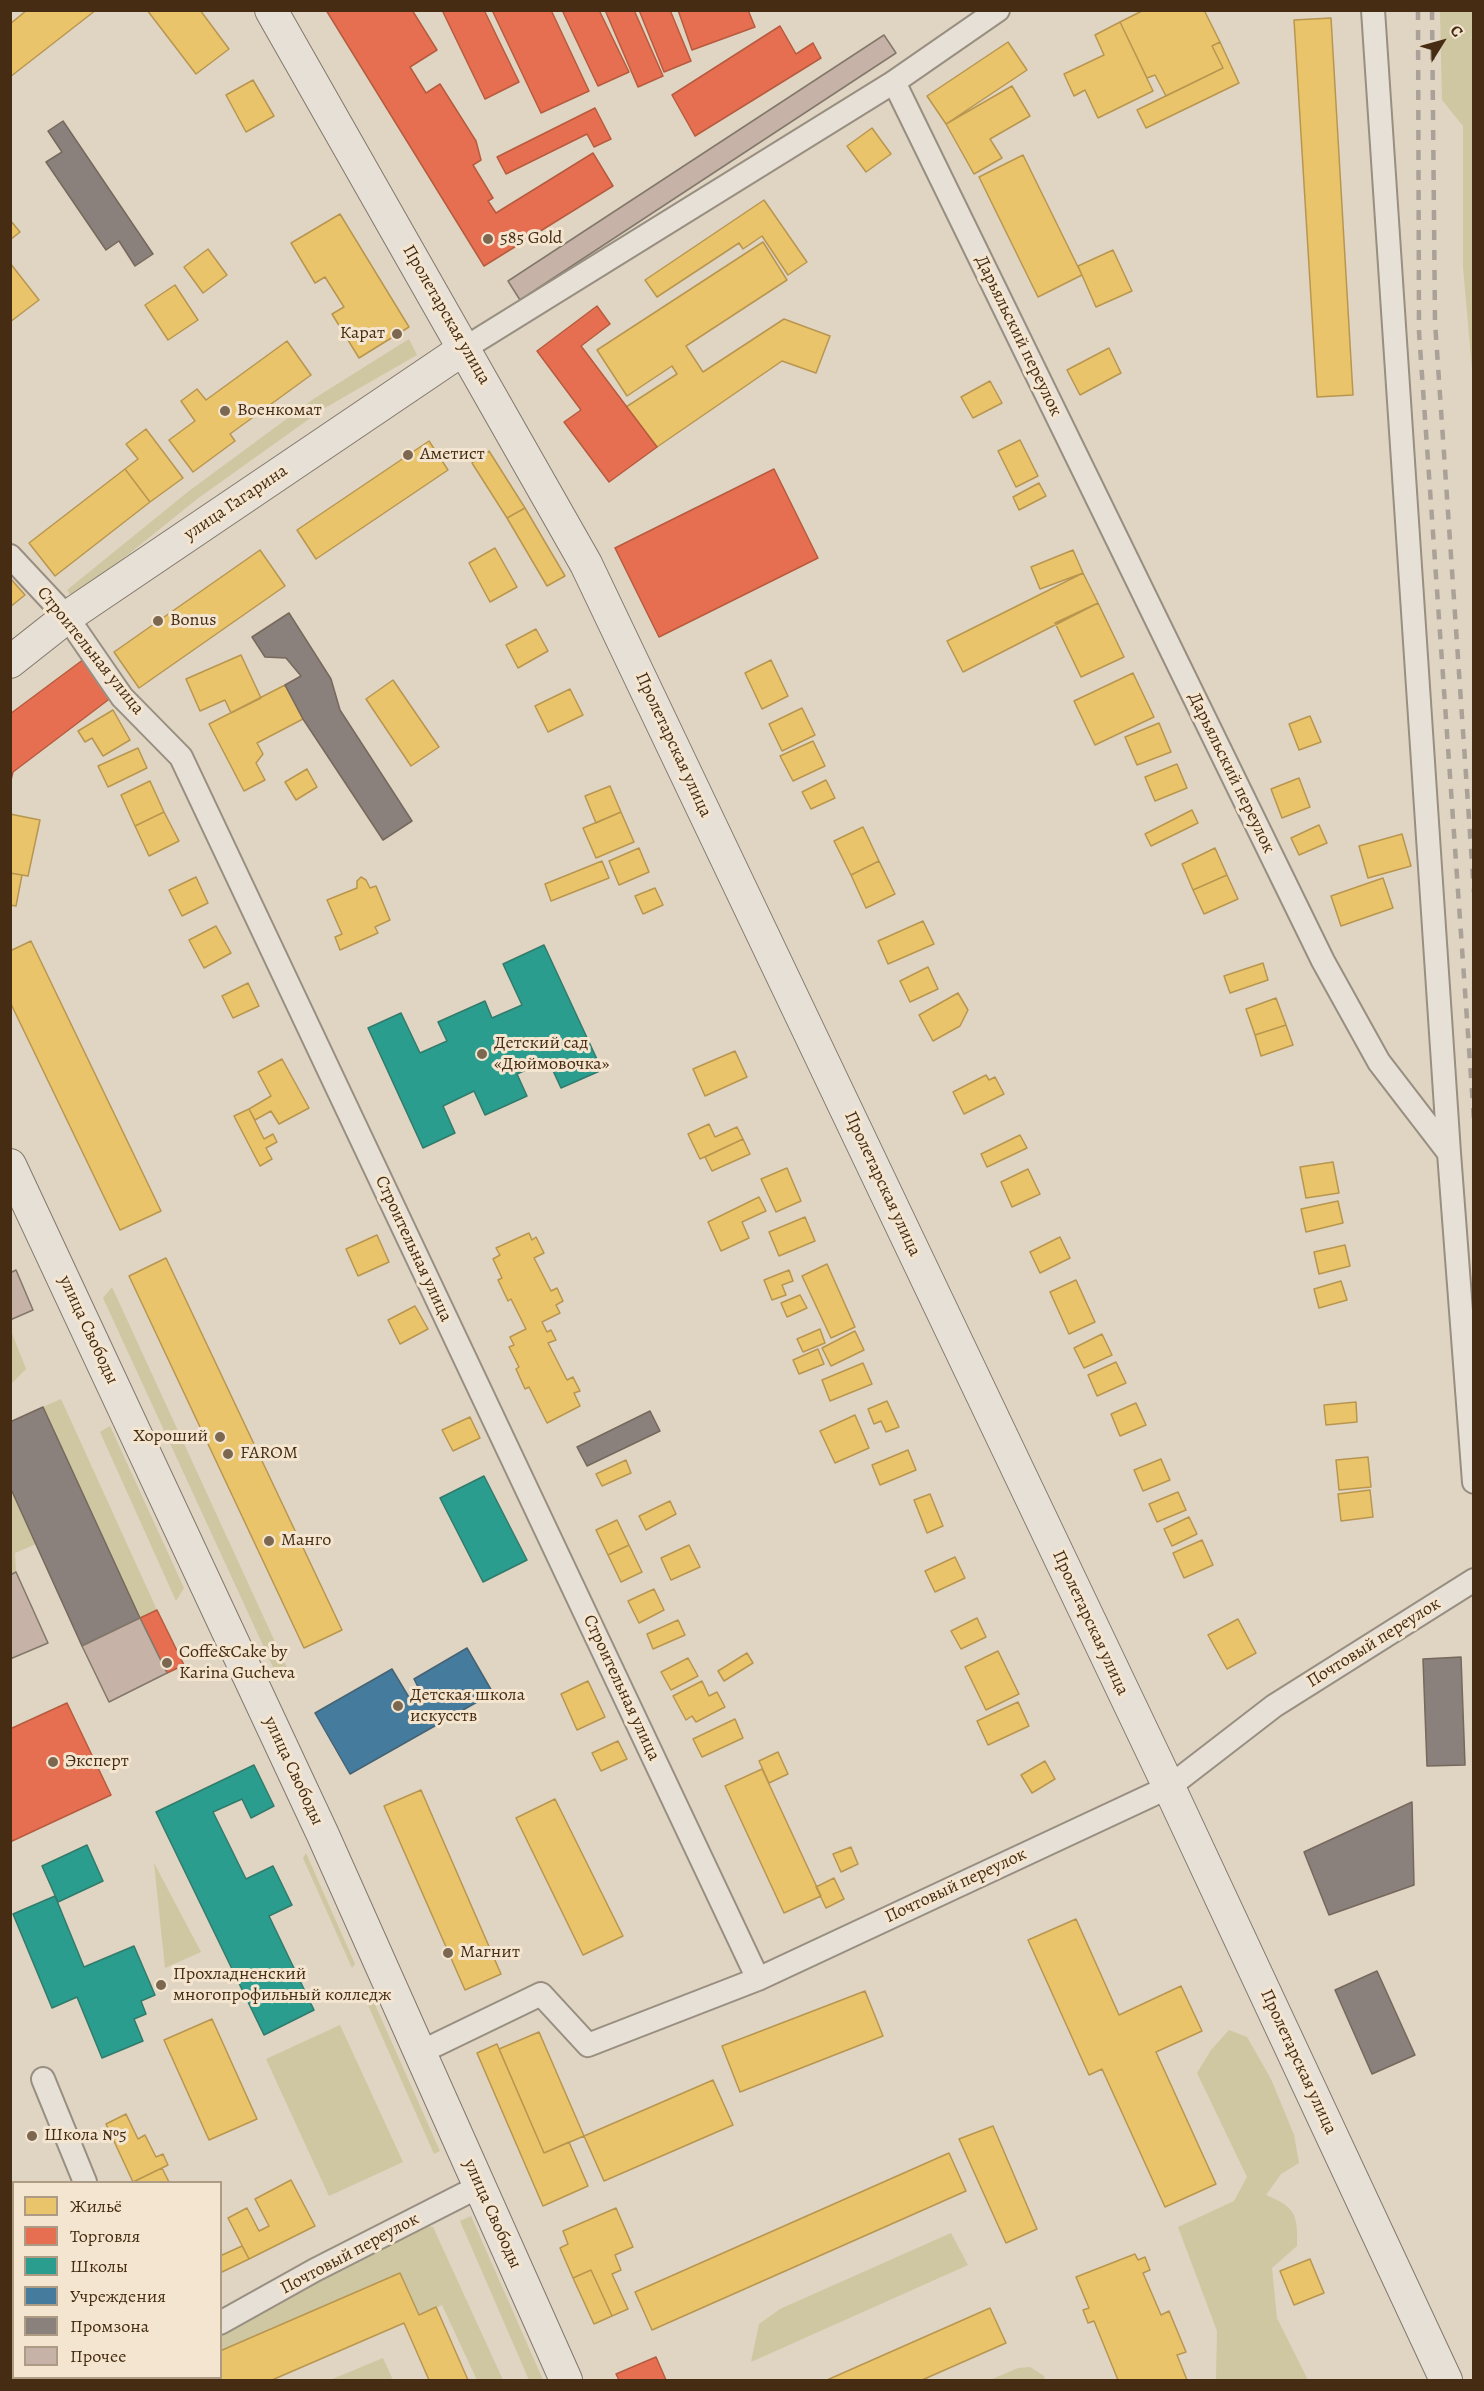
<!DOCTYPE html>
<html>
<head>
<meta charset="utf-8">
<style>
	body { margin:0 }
	#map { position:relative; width:1484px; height:2391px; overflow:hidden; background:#e0d4c2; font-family:Alegreya,serif }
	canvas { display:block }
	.frame { position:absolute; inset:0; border:12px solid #462c12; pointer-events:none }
	.legend { position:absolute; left:12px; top:2181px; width:210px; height:198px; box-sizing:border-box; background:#f3e5cf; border:2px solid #ae9b83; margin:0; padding:8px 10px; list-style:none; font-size:18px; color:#462c12 }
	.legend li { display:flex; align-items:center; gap:12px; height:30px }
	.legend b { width:30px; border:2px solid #ae9b83 }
	.north { position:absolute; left:1412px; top:12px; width:60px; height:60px; -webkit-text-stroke:4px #f3e5cf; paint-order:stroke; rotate:53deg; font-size:16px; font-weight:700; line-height:24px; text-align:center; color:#462c12 }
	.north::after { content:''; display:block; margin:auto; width:21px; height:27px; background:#462c12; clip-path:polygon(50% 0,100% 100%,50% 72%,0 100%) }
</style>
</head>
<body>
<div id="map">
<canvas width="1484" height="2391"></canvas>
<div class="frame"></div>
<ul class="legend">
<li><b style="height:16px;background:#e9c46a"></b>Жильё</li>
<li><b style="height:16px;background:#e76f51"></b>Торговля</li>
<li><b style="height:16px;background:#2a9d8f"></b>Школы</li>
<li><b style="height:16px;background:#457b9d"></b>Учреждения</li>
<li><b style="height:16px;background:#8a817c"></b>Промзона</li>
<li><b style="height:16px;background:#c6b2a6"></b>Прочее</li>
</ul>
<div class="north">С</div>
</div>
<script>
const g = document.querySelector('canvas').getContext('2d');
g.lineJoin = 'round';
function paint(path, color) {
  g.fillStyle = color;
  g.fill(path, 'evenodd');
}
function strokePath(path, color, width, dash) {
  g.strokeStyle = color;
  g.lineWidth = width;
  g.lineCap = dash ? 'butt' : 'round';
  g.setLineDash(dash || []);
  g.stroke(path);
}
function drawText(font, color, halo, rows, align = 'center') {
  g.font = font + ' Alegreya,serif';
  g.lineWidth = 6;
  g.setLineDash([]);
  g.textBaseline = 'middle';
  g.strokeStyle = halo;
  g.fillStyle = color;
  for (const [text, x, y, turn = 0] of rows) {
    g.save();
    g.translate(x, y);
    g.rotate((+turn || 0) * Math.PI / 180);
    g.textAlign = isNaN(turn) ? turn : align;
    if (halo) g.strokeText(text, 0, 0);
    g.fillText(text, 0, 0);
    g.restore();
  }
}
const green = new Path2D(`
	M1440,11H1473V381L1463,267V126L1442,100Z
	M409,339L417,355L323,409L197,499L73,599L67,590L189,491L315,398Z
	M112,1287L293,1681L279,1680L103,1298Z
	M10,1328L26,1369L11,1384H10Z
	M61,1399L157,1610L140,1618L43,1407Z
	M110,1426L184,1588L176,1601L100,1432Z
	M10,1487L36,1544L15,1553L16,1572L11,1575Z
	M306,1853L355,1964L352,1968L303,1858Z
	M154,1863L201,1952L165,1968Z
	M364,1996L373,2000L440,2151L434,2154Z
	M340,2025L403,2162L329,2196L266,2059Z
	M1229,2030L1247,2037L1271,2079L1294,2135L1299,2163L1281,2174L1266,2195C1295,2207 1298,2214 1297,2246L1272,2268L1277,2318L1308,2380H1216L1217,2331L1178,2227L1234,2201L1247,2177L1197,2073L1211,2050Z
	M471,2216L543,2380H529L460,2221Z
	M427,2226L433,2227L503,2380H477L442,2305L419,2315L400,2273L221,2351L220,2337L296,2290Z
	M951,2233L968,2265L751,2362L759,2324L780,2309Z
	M383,2358L393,2380H330Z
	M1030,2367L1044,2376L1045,2380H990L1018,2368Z`);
const homes = new Path2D(`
	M27,10H96L10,77V24Z
	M147,10H200L229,49L196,74Z
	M1144,10H1204L1220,42L1212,46L1223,68L1166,96L1155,75L1147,78L1120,22Z
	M1331,18L1353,395L1317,397L1294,20Z
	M1120,22L1153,91L1098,118L1085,90L1074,96L1064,74L1104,55L1095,35Z
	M1008,42L1027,70L946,124L927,96Z
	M1220,42L1239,83L1146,128L1137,110L1223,68L1212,46Z
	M253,80L274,116L246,132L226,95Z
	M1012,86L1030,116L990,139L1002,158L974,174L946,124Z
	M872,128L891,154L866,172L847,146Z
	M1023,155L1082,275L1038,297L979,177Z
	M764,200L807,262L788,275L762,236L743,249L739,243L657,297L645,280Z
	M340,214L409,327L359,358L332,314L344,307L325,277L315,283L291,243Z
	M10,220L20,232L10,240Z
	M763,242L787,280L686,346L703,372L784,319L830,336L816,373L782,361L657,447L626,407L677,374L672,366L627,396L597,350Z
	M208,249L227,275L203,293L184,267Z
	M1113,250L1132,291L1096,307L1078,266Z
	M10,263L39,300L10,322Z
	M175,285L198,320L168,340L145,305Z
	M287,341L311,375L230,434L235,441L193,472L169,440L195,421L181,401L197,389L206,400Z
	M1109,348L1121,373L1080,395L1067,370Z
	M990,381L1002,403L973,418L961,397Z
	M146,429L183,478L150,502L125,469L138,459L126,444Z
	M1020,440L1038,476L1016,487L998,451Z
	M429,441L448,470L316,559L297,530Z
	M489,451L525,508L507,518L472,463Z
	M125,469L150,502L55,576L29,543Z
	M1039,483L1046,496L1019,510L1013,497Z
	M525,508L565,576L547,586L507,518Z
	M495,548L517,587L490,602L469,563Z
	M260,550L285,586L139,688L114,652Z
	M1073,550L1083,573L1040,589L1031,567Z
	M1083,573L1098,603L963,672L947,641Z
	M10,578L25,595L10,607Z
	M1098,603L1124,657L1081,677L1055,623Z
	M536,629L548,651L518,668L506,645Z
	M241,655L261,698L231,713L225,700L200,711L186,679Z
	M771,660L788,696L762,709L745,673Z
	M1133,673L1154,717L1095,745L1074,701Z
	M393,680L439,747L411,766L366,699Z
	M285,685L303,719L257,743L263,754L256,763L265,780L244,791L209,724Z
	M570,689L583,715L548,732L535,706Z
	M802,708L815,735L782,751L769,724Z
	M113,710L130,740L103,756L92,738L85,742L78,731Z
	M1310,716L1321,742L1299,750L1289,724Z
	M1159,723L1171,752L1137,765L1125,737Z
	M813,741L825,766L793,781L780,756Z
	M138,748L147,768L108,787L98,766Z
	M1177,764L1187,788L1155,801L1145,777Z
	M307,769L317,787L296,800L285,782Z
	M1299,778L1310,807L1282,818L1271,789Z
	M826,780L835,798L811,809L802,792Z
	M150,781L164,812L135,826L121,795Z
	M610,786L621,812L596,823L585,796Z
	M1192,810L1198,823L1151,846L1145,834Z
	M164,812L179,841L149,856L135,826Z
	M621,812L634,842L596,858L583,828Z
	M10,814L40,820L28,876L10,873Z
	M1319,825L1327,843L1299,855L1291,838Z
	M863,827L879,861L851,875L834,841Z
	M1402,834L1411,866L1368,878L1359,846Z
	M639,848L649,872L619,885L609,861Z
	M1215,848L1227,875L1193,890L1182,864Z
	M602,861L609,878L551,901L545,884Z
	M879,861L895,894L866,908L851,875Z
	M10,873L22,875L16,906L10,905Z
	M1227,875L1238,899L1204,914L1193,890Z
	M196,877L208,903L182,916L169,890Z
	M361,877L366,880L370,888L376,886L390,920L375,927L378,933L340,950L335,937L342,934L327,900L357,888V881Z
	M1383,878L1393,908L1341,926L1331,896Z
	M655,888L663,905L643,914L635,896Z
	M923,921L934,944L888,964L878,941Z
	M216,926L231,953L204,968L189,940Z
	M31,941L161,1211L120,1230L10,1002V951Z
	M1263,963L1268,980L1230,993L1224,976Z
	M928,967L938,989L910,1002L900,981Z
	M248,983L259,1006L233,1018L222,996Z
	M958,993L968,1010L960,1026L933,1041L919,1015Z
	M1276,998L1286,1025L1255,1035L1246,1009Z
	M1286,1025L1293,1045L1261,1056L1255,1035Z
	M735,1051L747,1077L705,1096L693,1069Z
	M282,1059L309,1108L279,1124L271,1111L255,1120L249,1109L271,1096L258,1072Z
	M986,1075L989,1080L995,1077L1004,1094L964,1114L953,1092Z
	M249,1109L264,1139L273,1134L277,1142L266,1148L272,1159L260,1166L234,1116Z
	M709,1124L715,1137L737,1127L743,1139L700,1159L688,1134Z
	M1020,1135L1027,1148L987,1167L981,1154Z
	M743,1139L750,1154L712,1171L705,1157Z
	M1333,1162L1339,1193L1306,1198L1300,1167Z
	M787,1168L801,1201L776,1212L761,1179Z
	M1028,1169L1040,1194L1012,1207L1001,1182Z
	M759,1197L766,1211L742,1222L749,1238L721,1251L708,1222Z
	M1338,1201L1343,1223L1306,1232L1301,1209Z
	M805,1217L815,1241L779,1256L769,1232Z
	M529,1233L532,1240L536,1237L544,1253L534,1258L551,1291L557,1288L563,1301L556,1305L560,1313L542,1322L547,1332L551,1330L556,1340L548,1343L567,1380L573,1377L580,1391L574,1393L580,1406L547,1423L529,1387L525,1389L516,1369L519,1367L509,1347L514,1345L510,1337L526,1329L511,1299L508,1301L498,1280L502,1278L493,1259L500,1255L496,1248Z
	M377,1235L389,1262L358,1276L346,1249Z
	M1060,1237L1070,1258L1040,1273L1030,1252Z
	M1345,1245L1350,1266L1319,1274L1314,1252Z
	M166,1258L342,1630L304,1648L129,1276Z
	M827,1264L855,1327L831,1338L802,1276Z
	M789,1270L793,1281L782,1285L786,1295L772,1300L764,1280Z
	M1076,1280L1095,1322L1069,1334L1050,1292Z
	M1341,1281L1347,1300L1319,1308L1314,1289Z
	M800,1295L807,1308L787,1317L781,1303Z
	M415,1306L428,1329L400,1344L388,1320Z
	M820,1329L825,1343L803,1352L797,1339Z
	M855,1331L864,1350L831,1366L822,1348Z
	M1102,1334L1112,1355L1084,1368L1074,1348Z
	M818,1349L824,1364L799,1374L793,1360Z
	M1116,1362L1126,1383L1097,1396L1088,1375Z
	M863,1363L872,1384L830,1401L822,1380Z
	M887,1401L899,1427L886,1432L881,1421L874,1424L868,1409Z
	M1356,1402L1357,1422L1326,1425L1324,1405Z
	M1136,1403L1146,1425L1120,1436L1111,1414Z
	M855,1415L869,1448L835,1463L820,1431Z
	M470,1417L480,1438L453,1451L442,1430Z
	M908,1450L916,1470L880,1485L872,1465Z
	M1368,1457L1371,1487L1339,1490L1336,1460Z
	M1161,1459L1170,1480L1143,1491L1134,1470Z
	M626,1460L631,1473L602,1486L596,1474Z
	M1370,1490L1373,1517L1341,1521L1338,1494Z
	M1178,1492L1186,1510L1157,1522L1149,1504Z
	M930,1494L943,1526L927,1533L914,1500Z
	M670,1501L676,1514L646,1530L639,1516Z
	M1189,1517L1197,1534L1172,1546L1164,1529Z
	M617,1520L629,1545L608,1555L596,1530Z
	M1202,1540L1213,1565L1184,1578L1173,1553Z
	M629,1545L642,1572L621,1582L608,1555Z
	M689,1545L700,1567L671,1580L661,1558Z
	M955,1557L965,1578L935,1592L925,1571Z
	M654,1589L664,1610L639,1623L628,1601Z
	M977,1618L986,1637L961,1649L951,1631Z
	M1238,1619L1256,1653L1227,1669L1208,1635Z
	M678,1620L685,1635L653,1649L647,1634Z
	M998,1651L1019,1694L986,1710L965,1667Z
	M747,1653L753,1663L724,1681L718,1671Z
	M688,1658L698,1676L671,1690L661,1672Z
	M588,1681L605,1717L577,1730L561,1694Z
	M702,1681L709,1696L717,1692L725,1707L696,1722L692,1716L686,1720L673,1696Z
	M1018,1702L1029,1726L988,1745L977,1721Z
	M735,1719L743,1738L702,1757L693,1739Z
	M618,1741L627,1759L601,1771L592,1753Z
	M778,1752L788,1774L769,1783L759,1761Z
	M1045,1761L1055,1779L1032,1793L1021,1775Z
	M762,1769L821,1896L784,1913L725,1786Z
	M421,1790L501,1974L465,1990L384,1806Z
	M555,1799L623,1936L583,1955L516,1818Z
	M851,1847L858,1864L841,1872L833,1854Z
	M834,1878L844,1899L826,1908L816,1887Z
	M1076,1919L1119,2015L1181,1986L1202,2031L1156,2052L1216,2184L1165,2207L1102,2069L1089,2075L1028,1940Z
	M865,1991L883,2036L740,2092L722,2046Z
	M212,2019L257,2119L209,2140L164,2040Z
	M539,2032L584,2136L544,2153L499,2049Z
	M497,2044L544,2153L569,2142L588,2186L543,2206L477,2053Z
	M713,2080L733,2125L604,2181L584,2136Z
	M126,2114L138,2139L145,2135L156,2157L163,2154L168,2165L133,2182L106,2124Z
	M993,2126L1037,2229L1006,2243L959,2139Z
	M949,2153L966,2191L652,2330L635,2292Z
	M162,2168L169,2182H133Z
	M291,2180L315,2226L249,2259L228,2218L247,2208L259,2231L269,2226L255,2199Z
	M616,2208L633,2247L615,2255L621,2270L612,2274L628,2309L612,2316L591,2270L573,2278L560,2248L568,2244L563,2231Z
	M242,2246L249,2259L220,2273V2256Z
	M1135,2254L1138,2260L1145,2257L1150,2270L1143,2273L1161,2315L1169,2311L1186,2352L1177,2355L1187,2380H1118L1094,2321L1088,2323L1083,2310L1089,2308L1076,2277Z
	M1310,2259L1324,2293L1294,2305L1280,2271Z
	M591,2270L612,2316L594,2324L573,2278Z
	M400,2273L419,2315L436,2307L468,2380H429L404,2323L272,2380H213L211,2378H220V2351Z
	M990,2308L1006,2343L922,2380H827Z`);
const shops = new Path2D(`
	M326,10H412L437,50L410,67L426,93L440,84L476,141L481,160L473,165L493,198L488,201L496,213L593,153L613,186L484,266Z
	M442,10H484L519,82L485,99Z
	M492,10H551L589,91L541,113Z
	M562,10H599L629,72L598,86Z
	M605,10H634L663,76L638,87Z
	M639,10H670L691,61L664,72Z
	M678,10H748L755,27L692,50Z
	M780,26L796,54L813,43L821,58L695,136L672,95Z
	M595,108L611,139L594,147L587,134L506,174L497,157Z
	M597,306L610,324L581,346L657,447L609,482L564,422L581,410L537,351Z
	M774,469L818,558L659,637L615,548Z
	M84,659L112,697L13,772L10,784V714Z
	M157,1610L184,1665L167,1673L140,1618Z
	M67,1703L111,1795L10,1842V1729Z
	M656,2357L666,2380H619L616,2374Z`);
const schools = new Path2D(`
	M544,945L602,1070L561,1088L548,1060L517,1074L527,1096L485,1115L474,1091L443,1106L455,1133L423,1148L368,1028L401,1013L420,1053L447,1041L438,1022L485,1001L492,1018L522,1005L503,964Z
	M484,1476L527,1560L483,1582L440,1498Z
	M254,1765L274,1806L251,1818L242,1799L213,1812L246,1879L273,1866L292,1905L269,1916L314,2010L264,2035L156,1812Z
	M87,1845L103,1881L58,1902L42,1866Z
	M55,1896L84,1967L134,1946L155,1995L141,2001L146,2014L134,2019L143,2041L102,2058L77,1997L52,2008L13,1914Z`);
const public = new Path2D(`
	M467,1648L493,1693L350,1774L315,1713L392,1669L410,1699L421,1693L414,1679Z`);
const industry = new Path2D(`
	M63,121L153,254L135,266L119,241L106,250L46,162L62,152L48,131Z
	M289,613L331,679L340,710L412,821L383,840L303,719L285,685L301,676L286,658L265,657L252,637Z
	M43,1407L140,1618L82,1646L10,1487V1422Z
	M650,1411L660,1431L587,1466L577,1447Z
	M1461,1657L1465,1765L1427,1766L1423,1659Z
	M1412,1802L1414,1885L1329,1915L1304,1852Z
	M1377,1971L1415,2055L1372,2074L1335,1990Z`);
const building = new Path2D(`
	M884,35L896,53L520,300L508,281Z
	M16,1270L33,1310L10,1320V1273Z
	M16,1572L48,1643L10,1659V1575Z
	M140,1618L167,1673L109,1702L82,1646Z
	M41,2378H57L50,2380H42Z`);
const street = new Path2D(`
	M1373,10L1449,1153L1474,1482
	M894,82L1323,961L1379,1062L1449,1153
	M465,348L894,82L998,10
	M10,556L67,617L122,697L181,757L758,1979
	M421,2052L541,1994L588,2045L758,1979L1169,1787L1274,1706L1474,1580
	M43,2079L85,2182
	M220,2323L315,2270L480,2186
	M159,2378L160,2380
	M119,2380L124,2378`);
const secondary = new Path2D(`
	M271,10L586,564L1169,1787L1446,2380
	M10,662L67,617L465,348
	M10,1165L323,1835L566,2380`);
const rail = new Path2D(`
	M1418,10L1419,332L1474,1120
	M1432,10L1435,322L1474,892`);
const markers = [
	[488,239,6,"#7c6750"],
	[397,334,6,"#7c6750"],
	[225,411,6,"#7c6750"],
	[408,455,6,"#7c6750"],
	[158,621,6,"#7c6750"],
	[482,1054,6,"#7c6750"],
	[220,1437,6,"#7c6750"],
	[228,1454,6,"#7c6750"],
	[269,1541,6,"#7c6750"],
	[167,1663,6,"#7c6750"],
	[398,1706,6,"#7c6750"],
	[53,1762,6,"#7c6750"],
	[448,1953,6,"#7c6750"],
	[161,1985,6,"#7c6750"],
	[32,2136,6,"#7c6750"]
];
const poiNames = [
	["585 Gold",500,239],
	["Карат",385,334,"right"],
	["Военкомат",237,411],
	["Аметист",420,455],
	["Bonus",170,621],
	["Детский сад",494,1044],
	["«Дюймовочка»",494,1065],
	["Хороший",208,1437,"right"],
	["FAROM",240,1454],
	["Манго",281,1541],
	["Coffe&Cake by",179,1653],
	["Karina Gucheva",179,1674],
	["Детская школа",410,1696],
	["искусств",410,1717],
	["Эксперт",65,1762],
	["Магнит",460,1953],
	["Прохладненский",173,1975],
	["многопрофильный колледж",173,1996],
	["Школа №5",44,2136]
];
const streetNames = [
	["Пролетарская улица",446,315,60],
	["Дарьяльский переулок",1018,336,64],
	["улица Гагарина",236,503,-34],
	["Строительная улица",90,651,51],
	["Пролетарская улица",673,745,65],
	["Дарьяльский переулок",1231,773,64],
	["Пролетарская улица",882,1184,65],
	["Строительная улица",413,1249,65],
	["улица Свободы",88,1330,65],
	["Пролетарская улица",1090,1623,65],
	["Почтовый переулок",1374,1643,-32],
	["Строительная улица",621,1688,65],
	["улица Свободы",293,1771,65],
	["Почтовый переулок",956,1886,-25],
	["Пролетарская улица",1298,2062,65],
	["улица Свободы",492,2214,66],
	["Почтовый переулок",350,2254,-28]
];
paint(green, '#cec7a2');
paint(homes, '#e9c46a');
strokePath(homes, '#b89650', 1.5);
paint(shops, '#e76f51');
strokePath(shops, '#b75b3e', 1.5);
paint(schools, '#2a9d8f');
strokePath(schools, '#327b6a', 1.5);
paint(public, '#457b9d');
strokePath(public, '#456373', 1.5);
paint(industry, '#8a817c');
strokePath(industry, '#76685c', 1.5);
paint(building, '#c6b2a6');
strokePath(building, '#82786b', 1.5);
strokePath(street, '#998f81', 26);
strokePath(secondary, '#82786b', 34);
strokePath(street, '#e6e0d7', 22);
strokePath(secondary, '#e6e0d7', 32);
strokePath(rail, '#aaa298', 4.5, [10, 10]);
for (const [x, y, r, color] of markers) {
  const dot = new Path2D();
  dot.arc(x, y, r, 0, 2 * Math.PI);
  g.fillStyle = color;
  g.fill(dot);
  strokePath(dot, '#f3e5cf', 2);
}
drawText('18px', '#462c12', '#f3e5cf', poiNames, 'left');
drawText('18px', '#462c12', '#f3e5cf', streetNames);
</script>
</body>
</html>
